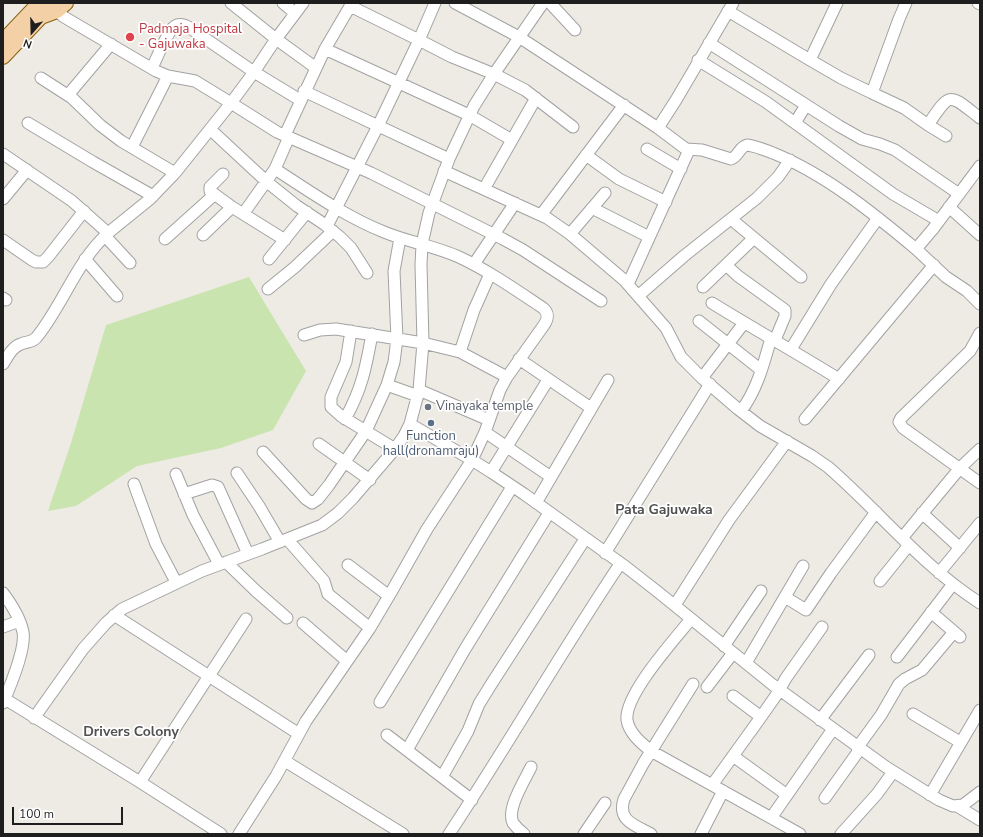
<!DOCTYPE html>
<html>
<head>
<meta charset="utf-8">
<style>
	body { margin:0 }
	#map { position:relative; width:983px; height:837px; overflow:hidden; background:#eeebe5; font-family:"Nunito Sans",sans-serif }
	canvas { display:block }
	.frame { position:absolute; inset:0; border:4px solid #1e1e1e; pointer-events:none }
	.north { position:absolute; left:12px; top:12px; width:40px; height:40px; -webkit-text-stroke:3px #fff; paint-order:stroke; rotate:200deg; font-size:11px; font-weight:700; line-height:16px; text-align:center; color:#1e1e1e }
	.north::after { content:''; display:block; margin:auto; width:14px; height:18px; background:#1e1e1e; clip-path:polygon(50% 0,100% 100%,50% 72%,0 100%) }
	.scale { position:absolute; left:12px; top:807px; width:111px; height:18px; box-sizing:border-box; border:2px solid #1e1e1e; border-top:0; padding-left:5px; font-size:12px; line-height:14px; white-space:nowrap; color:#1e1e1e; -webkit-text-stroke:3px #fff; paint-order:stroke }
</style>
</head>
<body>
<div id="map">
<canvas width="983" height="837"></canvas>
<div class="frame"></div>
<div class="north">N</div>
<div class="scale">100 m</div>
</div>
<script>
const g = document.querySelector('canvas').getContext('2d');
g.lineJoin = 'round';
function paint(path, color) {
  g.fillStyle = color;
  g.fill(path, 'evenodd');
}
function strokePath(path, color, width, dash) {
  g.strokeStyle = color;
  g.lineWidth = width;
  g.lineCap = dash ? 'butt' : 'round';
  g.setLineDash(dash || []);
  g.stroke(path);
}
function drawText(font, color, halo, rows, align = 'center') {
  g.font = font + ' "Nunito Sans",sans-serif';
  g.lineWidth = 3.5;
  g.setLineDash([]);
  g.textBaseline = 'middle';
  g.strokeStyle = halo;
  g.fillStyle = color;
  for (const [text, x, y, turn = 0] of rows) {
    g.save();
    g.translate(x, y);
    g.rotate((+turn || 0) * Math.PI / 180);
    g.textAlign = isNaN(turn) ? turn : align;
    if (halo) g.strokeText(text, 0, 0);
    g.fillText(text, 0, 0);
    g.restore();
  }
}
const grass = new Path2D(`
	M249,277L306,371L273,430L221,448L137,466L76,506L48,511L71,443L106,325Z`);
const minor = new Path2D(`
	M231,3L276,39L254,72L300,100
	M283,3L295,13
	M303,3L276,39L316,68
	M435,3L419,40L452,57L494,74L525,90L573,127
	M455,3L519,37L658,128L676,100L733,3
	M550,3L575,30
	M978,3L980,4
	M57,11L64,17L156,71L168,76L195,81L231,103L254,72L190,28C185,25 180,23 175,26C168,30 156,60 152,68
	M728,11L810,60L837,3
	M709,43L839,126L862,139L880,144L895,150L959,194
	M325,49L469,115L512,140
	M698,60L766,102L893,194L939,221
	M810,60L841,78L872,93L899,19L906,3
	M41,78L72,98L100,125L121,141L175,173
	M304,91L342,109L449,159
	M872,93L904,108L928,125C951,90 949,94 980,118
	M68,95L111,44
	M28,123L93,162L153,196
	M795,123L806,105
	M928,125L946,136
	M658,128L686,149L702,150L731,159C739,156 739,147 747,145C756,146 765,150 773,153C825,174 873,213 916,249L933,229L980,166
	M211,130L267,182L297,206L324,224L340,237L351,248L367,273
	M285,135L325,49L352,3
	M132,147L168,76
	M647,149L681,169
	M3,154L72,201L108,233C76,262 63,305 36,338C31,343 27,341 21,344C12,347 8,356 3,364
	M586,155L619,179L666,202
	M444,171L547,218L570,234L624,280L666,328L681,357L702,378L738,409L760,426L812,456L828,467C880,512 922,566 980,603
	M223,174L210,187V191L232,207L285,240
	M484,189L536,98
	M3,199L27,170
	M949,207L980,235
	M592,208L649,237
	M243,214L275,169L289,137
	M541,215L624,105
	M731,219L801,277
	M327,226L378,126L419,40L350,6
	M108,233L150,199L175,173L231,103L277,132L371,173L503,239L523,250L601,301
	M570,234L605,193
	M203,235L232,207
	M105,236L130,263
	M165,239L214,195
	M3,240L32,260L36,262H43L48,257L84,211
	M916,249L946,277L967,291L980,304
	M85,259L117,296
	M269,259L307,212
	M474,264L515,203
	M726,265L738,276L785,310V316L775,340
	M628,284L689,150
	M703,287L754,238
	M268,289L295,267L333,231
	M638,296L684,256L757,198L778,177L790,160
	M3,298L6,300
	M712,303C754,329 797,353 839,379
	M699,321L761,370
	M351,331L346,362L331,397V407L341,416L395,449
	M980,333L970,351L901,418L899,422L903,428L980,483
	M304,335L320,330L336,329L423,343L460,352L507,377
	M791,349L831,284L878,218
	M460,352L474,310L490,274
	M519,359L591,408
	M702,378L744,323
	M387,385L418,396
	M419,390L489,420
	M741,411C757,390 764,363 771,338
	M345,419C362,389 366,367 372,334
	M805,419L934,265
	M410,424L472,460L491,472L524,494L626,567L658,592L773,685L886,767L939,800L953,806L963,805L980,792
	M485,432L551,477
	M319,444L370,480
	M263,452L306,499L312,503L318,499L329,485L366,431L387,385L394,362L397,339L394,271L400,238
	M491,472L548,380
	M237,473L259,506L280,542
	M176,474L193,515L219,564
	M134,484L156,544L176,582
	M184,494L212,485L218,487L248,554
	M536,503L608,380
	M922,513L960,548
	M902,538L960,468L980,449
	M287,539L324,581L328,594L370,628
	M605,553L710,384
	M226,562L256,591L287,618
	M348,565L389,596
	M939,573L980,523
	M880,581L909,545
	M3,593C12,605 20,617 23,632C26,648 10,687 3,703
	M785,597L806,610L831,573L876,512
	M675,605L729,520L787,441
	M931,612L960,637
	M114,615L299,734
	M691,619C675,639 624,695 627,720C629,733 641,743 651,751L800,834
	M303,623L347,661
	M3,627L19,621
	M724,646L761,591
	M897,657L953,584
	M746,663L803,566
	M707,687L733,653
	M733,696L761,717
	M5,699L140,782L221,834
	M380,702L512,487
	M913,714L960,742
	M34,718L83,649L106,623L122,609L202,571L262,549L322,525L338,513L353,498L395,449L404,436L410,424L419,390L423,343L421,265L422,244L429,213L449,159L474,106L494,74L543,3
	M820,720L869,655
	M387,735L472,800
	M857,748L881,715L899,684L905,679L922,670L954,632
	M407,750L465,649L549,513
	M733,756L787,795
	M285,761L403,834
	M442,777L468,731L479,704L492,683L585,539
	M140,782L246,619
	M712,785L761,717L777,694L786,678L822,627
	M930,795L980,710
	M825,798L860,749
	M957,806L980,820
	M771,818L833,729
	M239,834L276,776L306,721L370,628L393,589L427,529L472,460L485,432L500,390L507,377L544,325C548,319 549,313 543,308C516,290 489,271 459,257C435,246 408,242 384,232C346,217 309,191 275,169
	M449,834C508,745 561,652 620,564
	M524,834C520,831 516,827 513,823C506,809 525,780 531,767
	M584,834L605,803
	M651,834C635,825 617,821 624,799L643,764L693,684
	M701,834L723,791
	M841,834L877,794L893,772`);
const major = new Path2D(`
	M41,17L57,11L66,3
	M3,41L39,3
	M3,57L41,17L47,3`);
const markers = [
	[130,37,5,"#e0444e"],
	[428,407,4,"#6b7280"],
	[431,423,4,"#5c6f8a"]
];
const healthNames = [
	["Padmaja Hospital",139,30],
	["- Gajuwaka",139,45]
];
const worshipNames = [
	["Vinayaka temple",436,407]
];
const serviceNames = [
	["Function",431,437],
	["hall(dronamraju)",431,452]
];
const neighbourhoodNames = [
	["Pata Gajuwaka",664,511],
	["Drivers Colony",131,733]
];
paint(grass, '#cae4b0');
strokePath(minor, '#a2a2a2', 13);
strokePath(major, '#8a5f0e', 16);
strokePath(minor, '#fff', 11);
strokePath(major, '#f3d0a5', 14);
for (const [x, y, r, color] of markers) {
  const dot = new Path2D();
  dot.arc(x, y, r, 0, 2 * Math.PI);
  g.fillStyle = color;
  g.fill(dot);
  strokePath(dot, '#fff', 1.5);
}
drawText('13px', '#be3a42', '#fff', healthNames, 'left');
drawText('13px', '#5b616d', '#fff', worshipNames, 'left');
drawText('13px', '#4e5e75', '#fff', serviceNames);
drawText('bold 14px', '#515151', '#fff', neighbourhoodNames);
</script>
</body>
</html>
